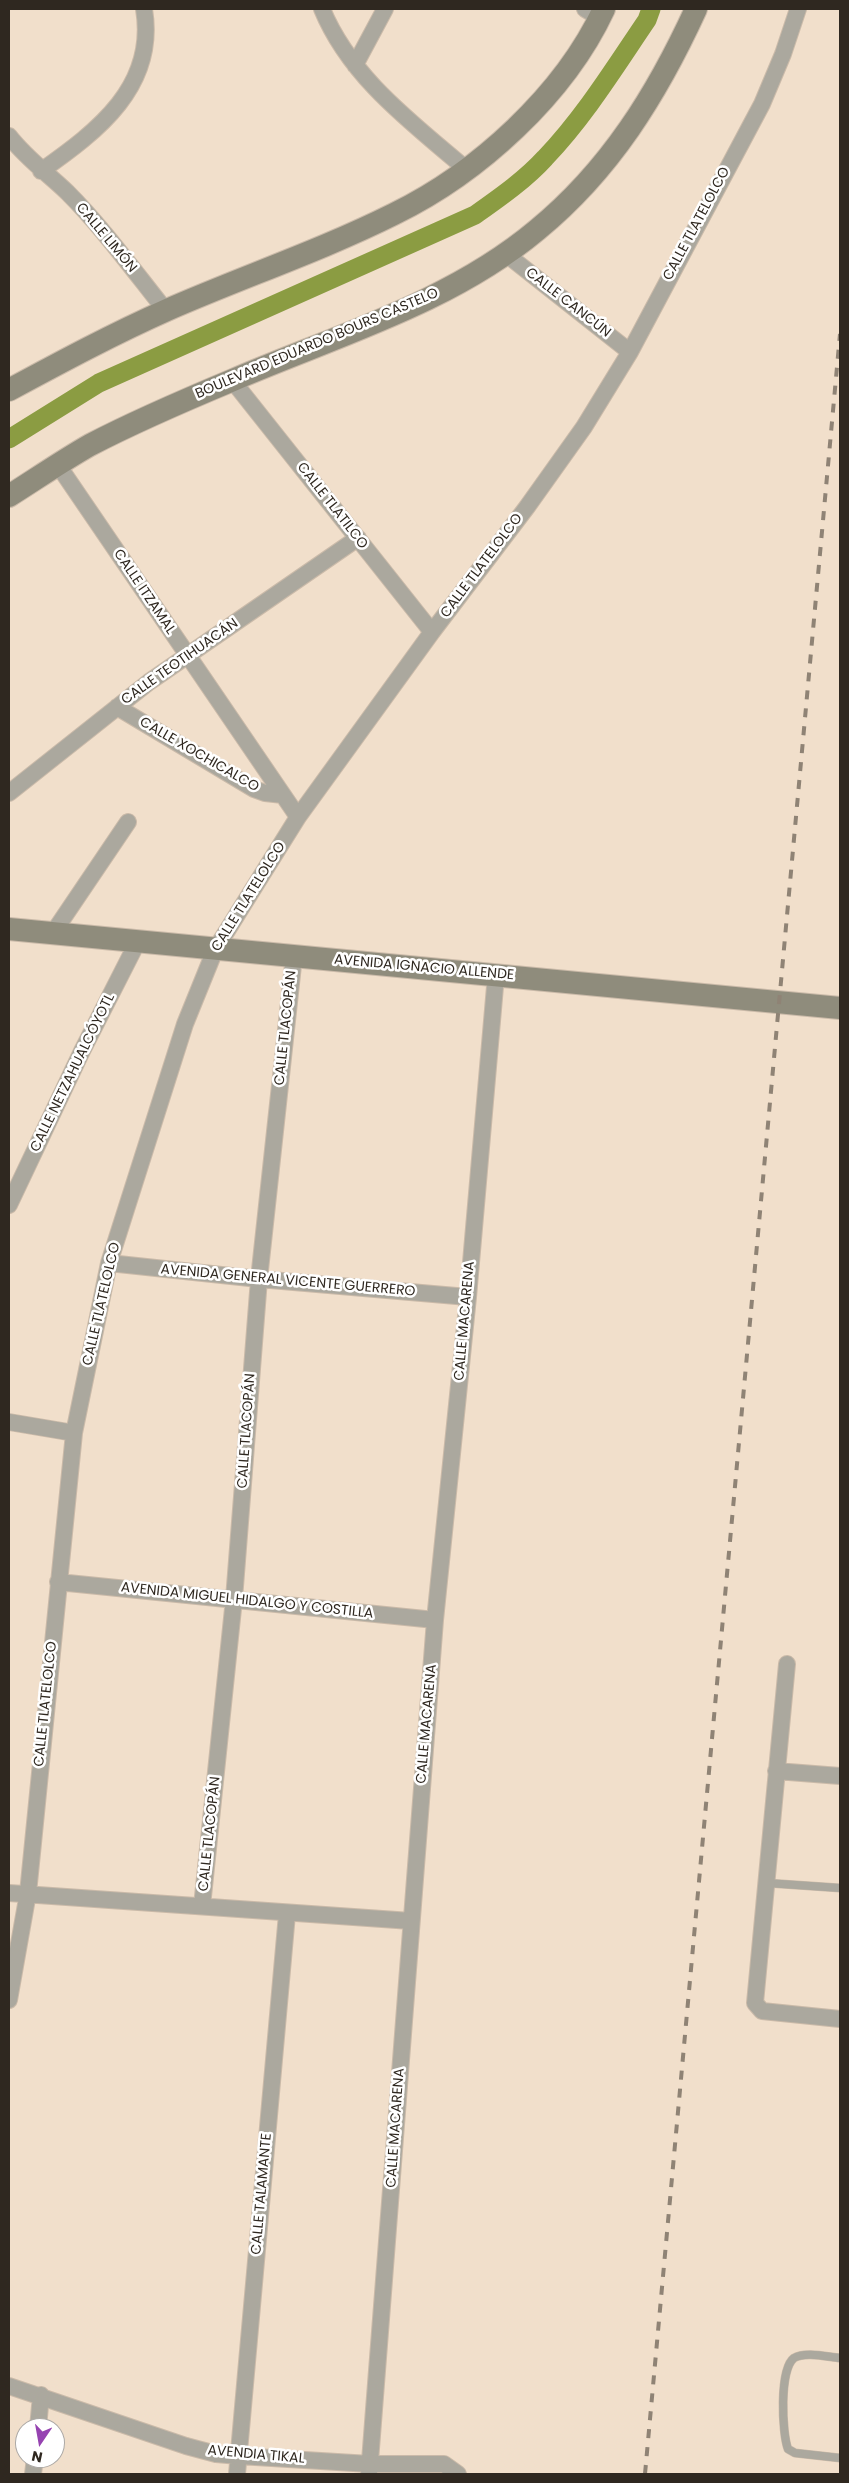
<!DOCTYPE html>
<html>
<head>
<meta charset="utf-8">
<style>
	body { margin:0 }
	#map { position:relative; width:849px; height:2483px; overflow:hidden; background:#f1dfcb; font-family:Poppins,sans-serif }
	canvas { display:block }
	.frame { position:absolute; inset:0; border:10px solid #2f2820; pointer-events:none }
	.north { position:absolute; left:15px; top:2418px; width:50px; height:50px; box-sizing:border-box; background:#fff; border:1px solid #aca9a6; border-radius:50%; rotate:192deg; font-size:14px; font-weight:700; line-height:20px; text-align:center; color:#2f2820 }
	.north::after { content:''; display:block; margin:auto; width:18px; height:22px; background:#9643b1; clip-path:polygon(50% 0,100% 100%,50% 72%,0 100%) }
</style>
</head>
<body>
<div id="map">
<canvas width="849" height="2483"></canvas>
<div class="frame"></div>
<div class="north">N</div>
</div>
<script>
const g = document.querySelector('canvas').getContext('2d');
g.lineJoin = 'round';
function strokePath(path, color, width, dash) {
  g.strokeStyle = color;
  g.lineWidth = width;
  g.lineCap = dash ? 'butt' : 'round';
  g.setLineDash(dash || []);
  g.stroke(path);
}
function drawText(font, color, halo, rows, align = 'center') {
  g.font = font + ' Poppins,sans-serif';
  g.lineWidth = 5;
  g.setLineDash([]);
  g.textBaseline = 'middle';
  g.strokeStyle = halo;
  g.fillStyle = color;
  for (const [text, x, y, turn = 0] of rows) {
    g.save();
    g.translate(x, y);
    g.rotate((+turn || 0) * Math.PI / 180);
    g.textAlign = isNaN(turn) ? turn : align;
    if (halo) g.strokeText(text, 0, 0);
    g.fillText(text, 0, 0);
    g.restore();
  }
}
const canal = new Path2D(`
	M9,439L99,383L475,215C499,198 525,180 545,158C585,116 615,67 647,20L651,9`);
const lane = new Path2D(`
	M767,1883L840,1888
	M840,2358C828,2357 805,2351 794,2358C779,2369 782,2434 788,2449L795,2453L840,2458`);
const street = new Path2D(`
	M322,9C350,77 411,122 466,169
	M585,9L600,18
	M355,65L385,9
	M9,136C26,158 47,173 67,192C103,228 134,271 166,311
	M41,171C98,131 157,86 144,9
	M506,254L630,352
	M232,380L432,632
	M58,465L298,817
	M117,707L254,789L265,793L283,795
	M9,793L149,682L358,538
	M53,933L128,822
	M9,1205L82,1051L138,941
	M109,1263L259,1279L468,1297
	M9,1422L74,1433
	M58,1582L435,1620
	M787,1664L755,2003L762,2011L840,2019
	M776,1771L840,1776
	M9,1893L411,1921
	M202,1906L234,1599L259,1279L294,956
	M9,2000L28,1893L74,1433L109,1263L185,1024L215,950L298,817L432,632L527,507L584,427L630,352L762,104L783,54L798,9
	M9,2386L186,2446L216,2454L239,2456L370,2464H444L458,2474
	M38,2428L41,2395
	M33,2474L35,2458
	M237,2474L287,1914
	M369,2474L435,1620L468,1297L496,975`);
const secondary = new Path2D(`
	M9,390C61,362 113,334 167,310C242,277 320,251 394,214C478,173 564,95 604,9
	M9,496C36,479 62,461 90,445C136,421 185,400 233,380C335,336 450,303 537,230C610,170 657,94 696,9
	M9,929L840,1008`);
const rail = new Path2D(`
	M645,2474L840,334`);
const streetNames = [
	["CALLE TLATELOLCO",697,224,-62],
	["CALLE LIMÓN",106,238,50],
	["CALLE CANCÚN",568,303,38],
	["BOULEVARD EDUARDO BOURS CASTELO",317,344,-23],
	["CALLE TLATILCO",332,506,52],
	["CALLE TLATELOLCO",482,566,-53],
	["CALLE ITZAMAL",144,592,56],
	["CALLE TEOTIHUACÁN",180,662,-35],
	["CALLE XOCHICALCO",199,755,30],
	["CALLE TLATELOLCO",249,897,-58],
	["AVENIDA IGNACIO ALLENDE",424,968,5],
	["CALLE TLACOPÁN",286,1028,-84],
	["CALLE NETZAHUALCÓYOTL",73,1073,-64],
	["AVENIDA GENERAL VICENTE GUERRERO",288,1281,5],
	["CALLE TLATELOLCO",102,1304,-77],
	["CALLE MACARENA",465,1321,-85],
	["CALLE TLACOPÁN",247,1431,-86],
	["AVENIDA MIGUEL HIDALGO Y COSTILLA",247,1601,6],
	["CALLE TLATELOLCO",46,1704,-84],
	["CALLE MACARENA",427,1724,-85],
	["CALLE TLACOPÁN",210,1834,-84],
	["CALLE MACARENA",396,2128,-86],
	["CALLE TALAMANTE",262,2194,-85],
	["AVENDIA TIKAL",256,2455,5]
];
strokePath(canal, '#8b9c42', 19);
strokePath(lane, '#cabaa9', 9);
strokePath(street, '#cabaa9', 18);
strokePath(secondary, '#cabaa9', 24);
strokePath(lane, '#aba89e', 8);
strokePath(street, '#aba89e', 16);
strokePath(secondary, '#8f8c7c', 22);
strokePath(rail, '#8f8375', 4, [9, 9]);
drawText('14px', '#2f2820', '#fff', streetNames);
</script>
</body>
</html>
